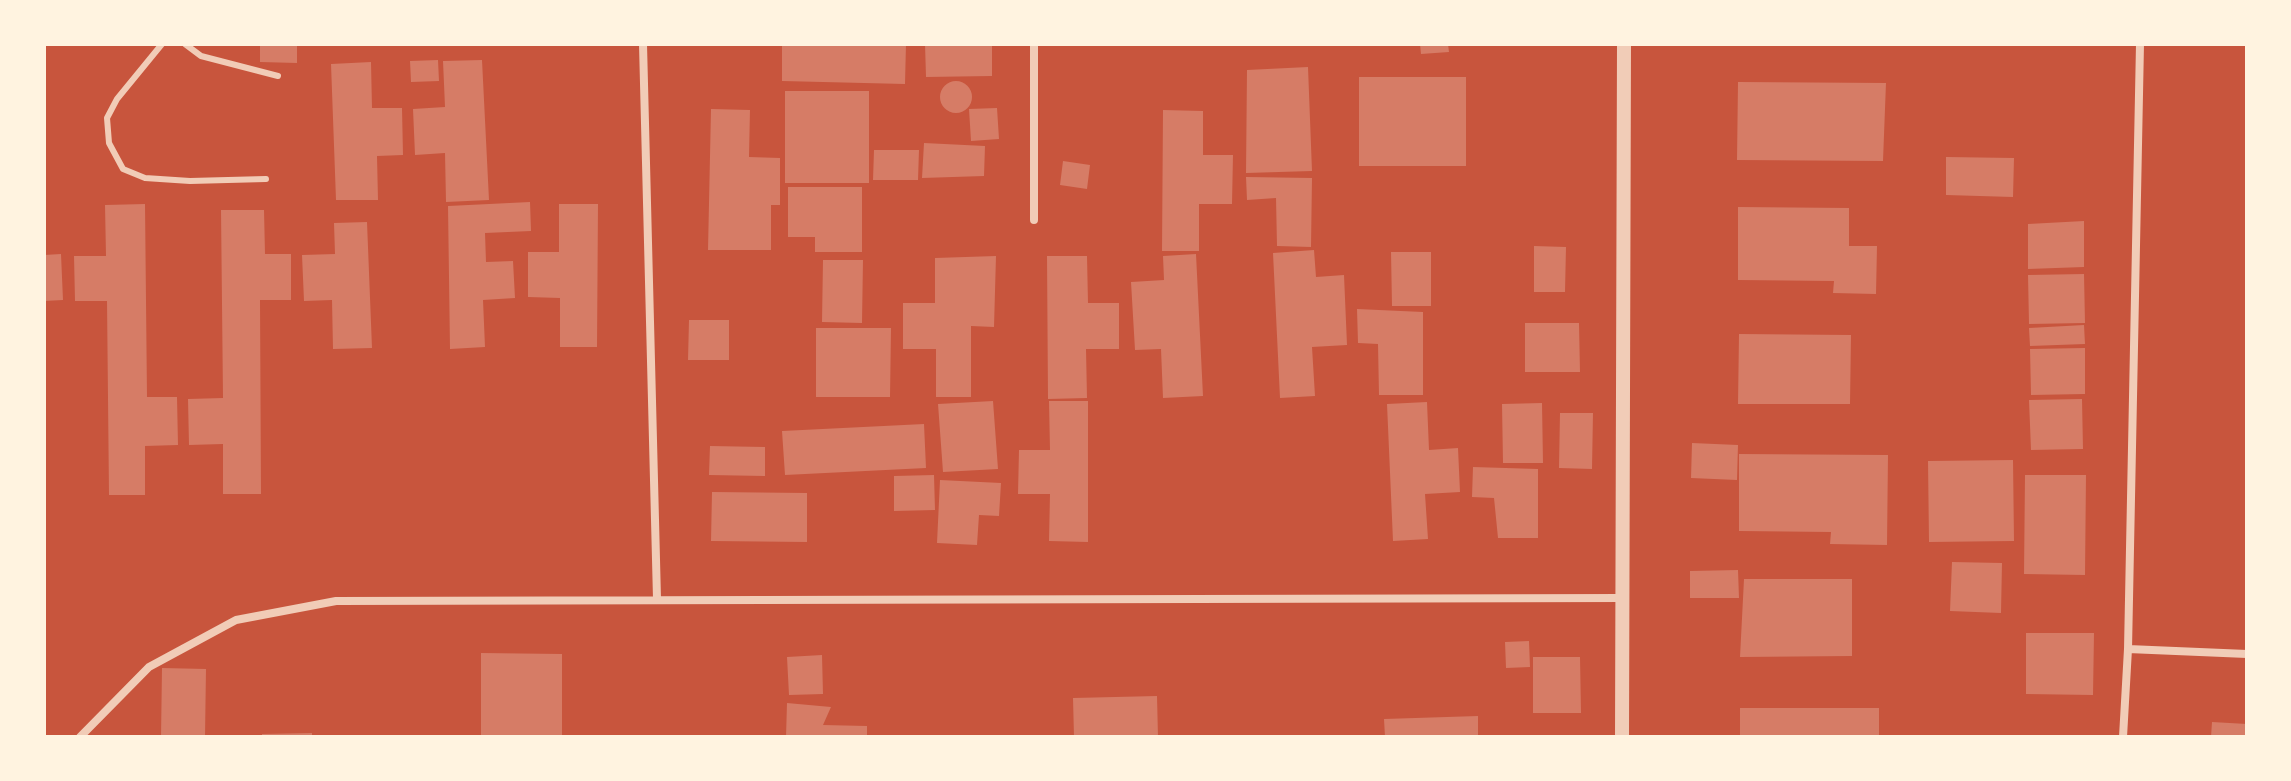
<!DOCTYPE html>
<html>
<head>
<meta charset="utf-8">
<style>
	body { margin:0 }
	#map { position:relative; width:2291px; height:781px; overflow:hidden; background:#c8553d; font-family:"Source Sans 3",sans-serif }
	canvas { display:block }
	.frame { position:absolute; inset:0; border:46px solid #fff3e0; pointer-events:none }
</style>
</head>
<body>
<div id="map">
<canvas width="2291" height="781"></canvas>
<div class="frame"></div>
</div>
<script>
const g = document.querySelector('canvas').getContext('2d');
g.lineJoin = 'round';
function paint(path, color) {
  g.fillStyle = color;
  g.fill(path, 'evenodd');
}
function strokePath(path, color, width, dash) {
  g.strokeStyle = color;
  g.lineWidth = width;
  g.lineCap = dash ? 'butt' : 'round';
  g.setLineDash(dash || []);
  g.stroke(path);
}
const building = new Path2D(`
	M260,44H297V63L260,62Z
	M782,44H906L905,84L782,81Z
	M925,44H992V76L926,77Z
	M1420,44H1448L1449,52L1421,54Z
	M438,60L439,81L411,82L410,61Z
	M482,60L489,200L446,202L445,153L415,155L413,109L445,107L443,61Z
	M371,62L372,108H402L403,155L377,156L378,200H336L331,64Z
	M1308,67L1312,171L1246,173L1247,70Z
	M1359,77H1466V166H1359Z
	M940 97a16 16 0 1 1 32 0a16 16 0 1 1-32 0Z
	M1738,82L1886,83L1883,161L1737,160Z
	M785,91H869V183H785Z
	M997,108L999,139L971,141L969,109Z
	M711,109L750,110L749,157L780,158V205H771V250H708Z
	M1163,110L1203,111V155H1233L1232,204H1199V251H1162Z
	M924,143L985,146L984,176L922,178Z
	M874,150H919L918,180H873Z
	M1946,157L2014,158L2013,197L1946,195Z
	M1063,161L1090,165L1087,189L1060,185Z
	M1246,177L1312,178L1311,247L1277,246L1276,198L1247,200Z
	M788,187H862V252H815V237H788Z
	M530,202L531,231L485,233L486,262L513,261L515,298L483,300L485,347L450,349L448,206Z
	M145,204L147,397H177L178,445L145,446V495H109L107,301H75L74,256H106L105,205Z
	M559,204H598L597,347H560V298L528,297V252H559Z
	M1738,207L1849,208V246H1877L1876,294L1833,293L1834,281L1738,280Z
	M221,210H264L265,254H291V300H260L261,494H223V444L189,445L188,399L223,398Z
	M2084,221V267L2028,269V224Z
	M367,222L372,348L333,349L332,300L304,301L302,255L335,254L334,223Z
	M1534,246L1566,247L1565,292H1534Z
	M1314,250L1316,277L1344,275L1347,345L1312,347L1315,396L1280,398L1273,253Z
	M1391,252H1431V306H1392Z
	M61,254L63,300L44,301V255Z
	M1196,254L1203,396L1163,398L1161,349L1135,350L1131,282L1164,280L1163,256Z
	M996,256L994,327L971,326V397H936V349H903V303H935V258Z
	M1047,256H1087L1088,303H1119V349H1086L1087,398L1048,399Z
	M823,260H863L862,323L822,322Z
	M2084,274L2085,323L2029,324L2028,275Z
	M1357,309L1423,312V395H1379L1378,344L1358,343Z
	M689,320H729V360H688Z
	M1525,323H1579L1580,372H1525Z
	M2084,325L2085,344L2030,346L2029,328Z
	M816,328H891L890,397H816Z
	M1739,334L1851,335L1850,404H1738Z
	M2085,348V394L2031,395L2030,349Z
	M2082,399L2083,449L2031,450L2029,400Z
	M993,401L998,469L943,472L938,404Z
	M1049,401H1088V542L1049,541L1050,494H1018L1019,450H1050Z
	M1427,402L1429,450L1458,448L1460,492L1425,494L1428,539L1393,541L1387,404Z
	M1542,403L1543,463H1503L1502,404Z
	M1560,413H1593L1592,469L1559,468Z
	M924,424L926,468L785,475L782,431Z
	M1692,443L1738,445L1737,480L1691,478Z
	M710,446L765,447V476L709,475Z
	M1739,454L1888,455L1887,545L1830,544L1831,532L1739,531Z
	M2013,460L2014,541L1929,542L1928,461Z
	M1473,467L1538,469V538H1498L1494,498L1472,497Z
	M934,475L935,510L894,511V476Z
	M2025,475H2086L2085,575L2024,574Z
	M940,480L1001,483L999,516L979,515L977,545L937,543Z
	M712,492L807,493V542L711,541Z
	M1952,562L2002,563L2001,613L1950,611Z
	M1738,570L1739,598H1690V571Z
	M1744,579H1852V656L1740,657Z
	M2026,633H2094L2093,695L2026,694Z
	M1529,641L1530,667L1506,668L1505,642Z
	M481,653L562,654V737H481Z
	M822,655L823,694L789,695L787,657Z
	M1533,657H1580L1581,713H1533Z
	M162,668L206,669L205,737H161Z
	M1157,696L1158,737H1074L1073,698Z
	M787,703L831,707L823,725L867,726V737H786Z
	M1740,708H1879V737H1740Z
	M1478,716V737H1385L1384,719Z
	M2212,722L2247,724V737H2211Z
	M312,733V737H262V734Z`);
const service = new Path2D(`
	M162,44L117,99L107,118L109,143L123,169L145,178L190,181L266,179
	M185,44L201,56L278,76`);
const minor = new Path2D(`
	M643,44L657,599
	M1034,44V220
	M2128,649L2247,654
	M80,737L149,667L236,620L336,601L1623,598
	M2123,737L2128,649L2140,44`);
const tertiary = new Path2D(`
	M1622,737L1624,44`);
paint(building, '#d67c66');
strokePath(service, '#f1ccb7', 6);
strokePath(minor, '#f1ccb7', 8);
strokePath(tertiary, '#f1ccb7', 14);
</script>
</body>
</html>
